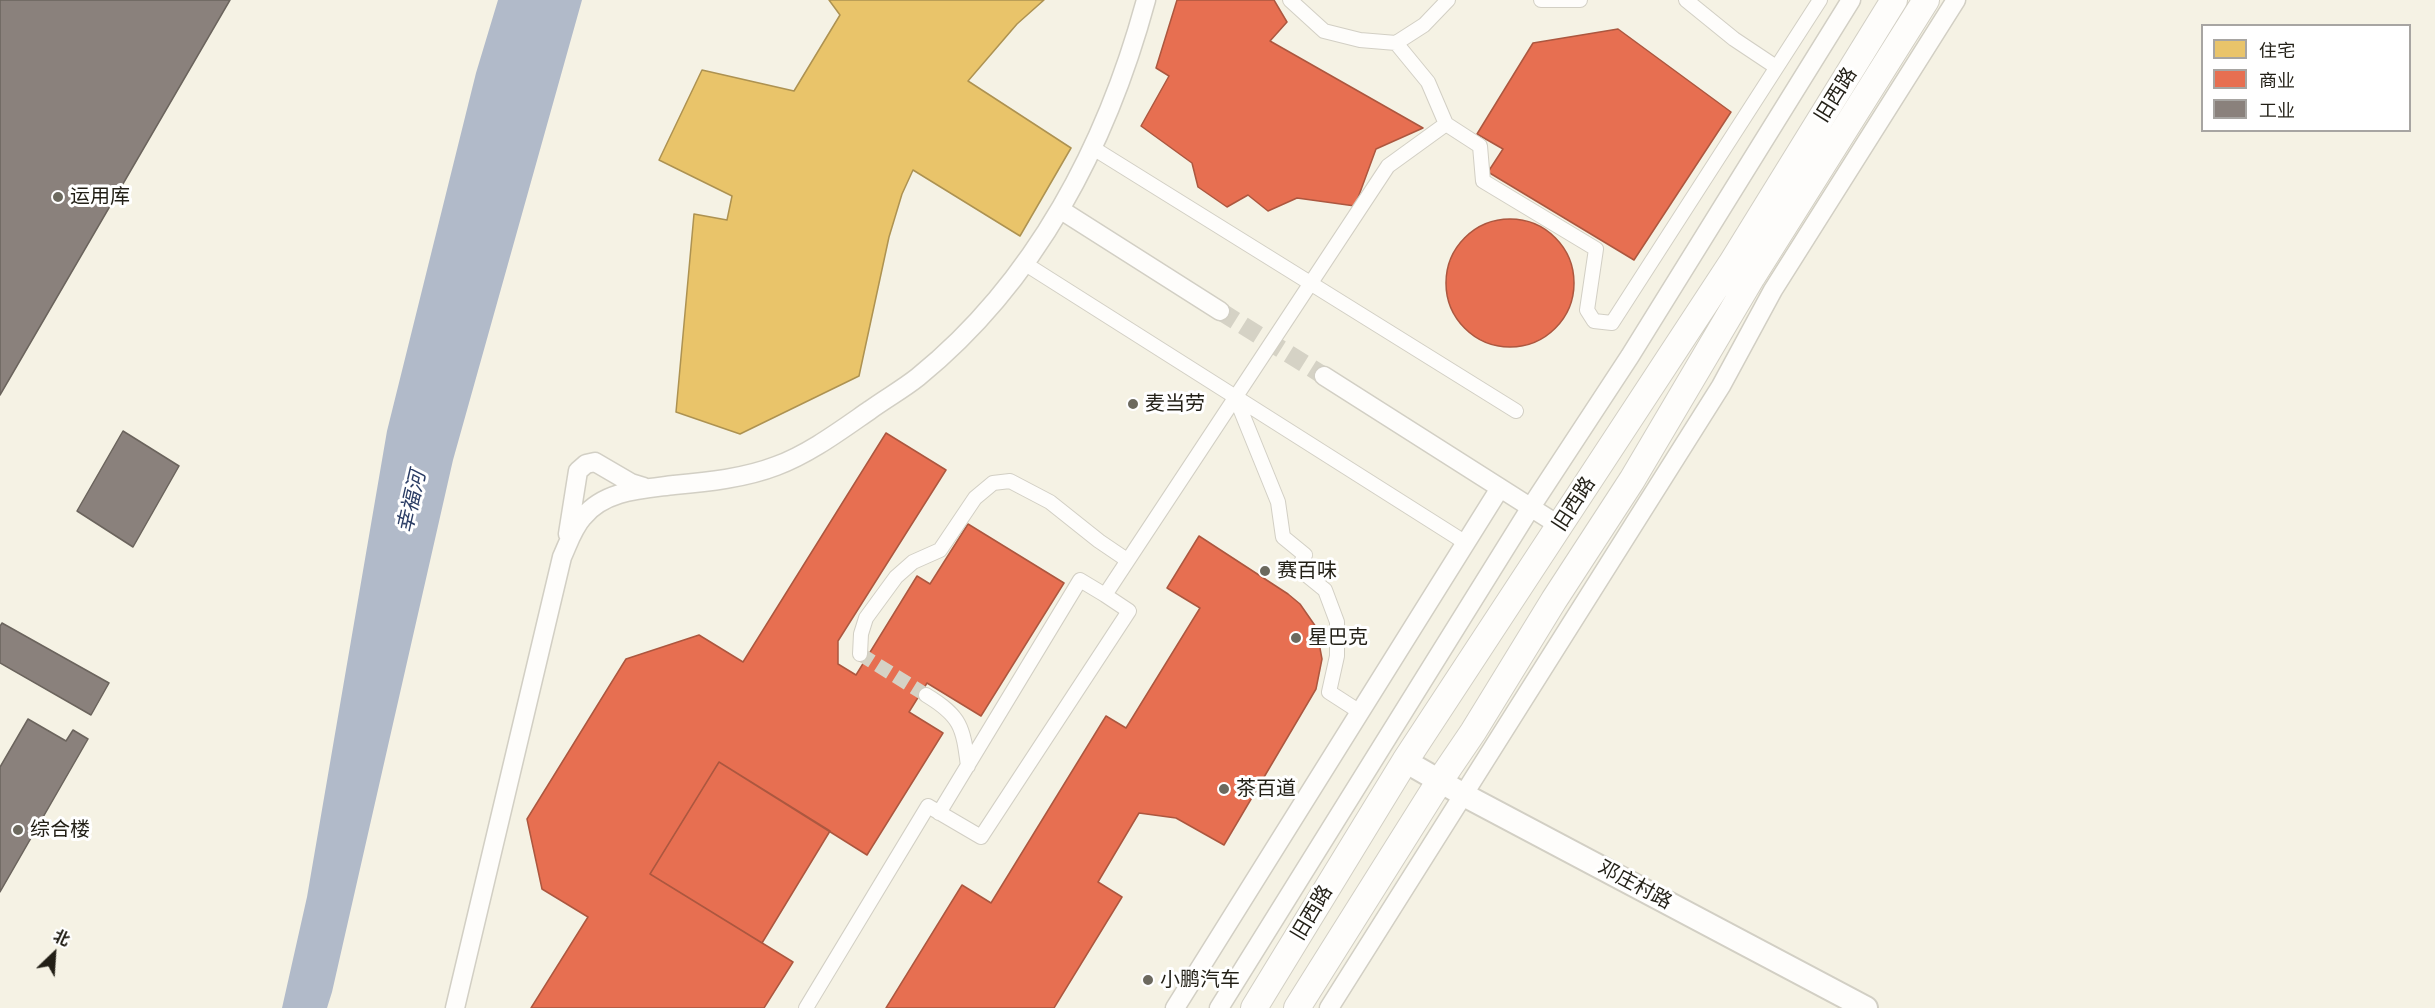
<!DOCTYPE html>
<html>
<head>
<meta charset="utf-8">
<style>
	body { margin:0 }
	#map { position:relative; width:2435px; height:1008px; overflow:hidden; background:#f5f2e4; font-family:Inter,"Noto Sans SC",sans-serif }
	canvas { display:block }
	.legend { position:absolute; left:2201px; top:24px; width:210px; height:108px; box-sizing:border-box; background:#fff; border:2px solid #a7a5a2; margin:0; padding:8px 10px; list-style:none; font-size:18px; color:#221f16 }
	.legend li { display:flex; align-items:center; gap:12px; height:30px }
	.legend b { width:30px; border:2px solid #a7a5a2 }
	.north { position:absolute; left:24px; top:924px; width:60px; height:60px; -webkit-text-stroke:4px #fff; paint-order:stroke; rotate:25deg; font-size:16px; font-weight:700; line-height:24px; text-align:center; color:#221f16 }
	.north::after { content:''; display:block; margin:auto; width:21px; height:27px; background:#221f16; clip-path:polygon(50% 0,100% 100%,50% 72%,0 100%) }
</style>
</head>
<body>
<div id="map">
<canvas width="2435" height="1008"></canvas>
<ul class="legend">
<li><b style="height:16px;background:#e9c46a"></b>住宅</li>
<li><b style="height:16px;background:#e76f51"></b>商业</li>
<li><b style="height:16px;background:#8a817c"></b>工业</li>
</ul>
<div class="north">北</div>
</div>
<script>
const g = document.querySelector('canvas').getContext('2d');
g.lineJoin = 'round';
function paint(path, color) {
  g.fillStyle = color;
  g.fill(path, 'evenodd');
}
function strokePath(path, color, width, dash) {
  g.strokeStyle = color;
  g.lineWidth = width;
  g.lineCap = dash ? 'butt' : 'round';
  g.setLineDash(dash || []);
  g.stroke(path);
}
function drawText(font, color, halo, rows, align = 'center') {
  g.font = font + ' Inter,"Noto Sans SC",sans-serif';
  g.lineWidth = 6;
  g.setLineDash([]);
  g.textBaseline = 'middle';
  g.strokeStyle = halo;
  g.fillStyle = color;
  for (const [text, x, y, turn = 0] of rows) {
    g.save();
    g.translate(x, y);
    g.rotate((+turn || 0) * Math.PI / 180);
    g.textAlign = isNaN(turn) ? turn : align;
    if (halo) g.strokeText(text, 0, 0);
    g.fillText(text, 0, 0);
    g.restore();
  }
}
const water = new Path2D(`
	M498,0H582L453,460L332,992L327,1008H282L307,897L387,431L476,73Z`);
const homes = new Path2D(`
	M829,0H1044L1017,24L968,81L1071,148L1020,236L913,170L902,194L889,237L859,376L740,434L676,412L694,214L727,220L732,196L659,160L702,70L794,91L840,15Z`);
const shops = new Path2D(`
	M1177,0H1274L1287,22L1270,41L1423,128L1376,149L1355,206L1297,198L1268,211L1248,195L1227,207L1198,187L1192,163L1141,126L1169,76L1156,68Z
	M1618,29L1731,112L1634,260L1488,172L1503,149L1477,134L1533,43Z
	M1446 283a64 64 0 1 1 128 0a64 64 0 1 1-128 0Z
	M886,433L946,470L838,641V664L856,675L917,576L930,584L968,524L1064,583L981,716L927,683L909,712L943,733L867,855L719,762L650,874L793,962L764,1008H531L588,917L542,889L527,819L626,659L699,635L743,662Z
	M1199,536L1288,594L1300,604L1316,627L1322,659L1316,689L1224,845L1176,818L1139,813L1098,882L1122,897L1054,1008H886L962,885L991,903L1106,716L1126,728L1200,608L1167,588Z
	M719,762L830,831L762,943L650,874Z`);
const industry = new Path2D(`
	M0,0H230L0,395Z
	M123,431L179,466L133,547L77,511Z
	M2,623L109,683L91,715L0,663V626Z
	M28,719L66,741L73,730L88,739L0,892V767Z`);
const pedestrianTunnel = new Path2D(`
	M860,654L926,695`);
const minorTunnel = new Path2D(`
	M1220,311L1324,376`);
const pedestrian = new Path2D(`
	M1541,0H1580
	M1686,0L1734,39L1776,67
	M1396,43L1424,25L1448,0
	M1446,124L1480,146L1483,181L1596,249L1587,310L1594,321L1612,323L1820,0
	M1093,148L1516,411
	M1024,263L1466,543
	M1235,396L1278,502L1283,537L1305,555L1298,568L1325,590L1337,622V656L1329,692L1360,712
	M860,654L861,634L866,618L896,577L913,562L940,550L975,498L993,483L1010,481L1050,502L1099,541L1127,560
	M926,695C961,716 963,727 968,766
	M939,813L1080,580L1105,595
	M806,1008L928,806L981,837L1129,611L1105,595L1388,166L1446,124L1428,82L1396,43L1360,40L1324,31L1290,0`);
const minor = new Path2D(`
	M1061,210L1220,311
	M1324,376L1560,526
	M568,534L578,471L586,464L595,462L631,483L644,487
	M455,1008L562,557C568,544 573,528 583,517C605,490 643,489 674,485C708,482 745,478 776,466C809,454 841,430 870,410C885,399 903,389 918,377C1036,281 1107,144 1146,0
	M1175,1008L1500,488
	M1219,1008L1531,507L1630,356L1851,0
	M1329,1008L1721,386L1773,290L1956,0`);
const tertiary = new Path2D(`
	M1405,761L1464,795L1866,1008`);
const secondary = new Path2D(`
	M1254,1008L1405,761L1731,264L1894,0
	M1297,1008L1439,782L1473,732L1554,600L1632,480L1752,277L1926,0`);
const markers = [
	[58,197,6,"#6c695e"],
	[1133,404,6,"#6c695e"],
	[1265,571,6,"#6c695e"],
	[1296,638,6,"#6c695e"],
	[1224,789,6,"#6c695e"],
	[18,830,6,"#6c695e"],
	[1148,980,6,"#6c695e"]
];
const streetNames = [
	["旧西路",1836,95,-58],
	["旧西路",1574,504,-57],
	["邓庄村路",1635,885,28],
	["旧西路",1312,913,-59]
];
const poiNames = [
	["运用库",70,197],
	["麦当劳",1145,404],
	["赛百味",1277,571],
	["星巴克",1308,638],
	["茶百道",1236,789],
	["综合楼",30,830],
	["小鹏汽车",1160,980]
];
const waterNames = [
	["幸福河",412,502,-77]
];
paint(water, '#b1bac9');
paint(homes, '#e9c46a');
strokePath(homes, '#ad9251', 1.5);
paint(shops, '#e76f51');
strokePath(shops, '#ac573f', 1.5);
paint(industry, '#8a817c');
strokePath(industry, '#6b645d', 1.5);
strokePath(pedestrianTunnel, '#d5d2c5', 14, [14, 7]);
strokePath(minorTunnel, '#d5d2c5', 18, [18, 9]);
strokePath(pedestrian, '#d2cfc4', 16);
strokePath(minor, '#d2cfc4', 21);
strokePath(tertiary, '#d2cfc4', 26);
strokePath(secondary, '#d2cfc4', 28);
strokePath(pedestrian, '#fefdfb', 14);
strokePath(minor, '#fefdfb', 18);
strokePath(tertiary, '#fefdfb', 22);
strokePath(secondary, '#fefdfb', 26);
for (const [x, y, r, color] of markers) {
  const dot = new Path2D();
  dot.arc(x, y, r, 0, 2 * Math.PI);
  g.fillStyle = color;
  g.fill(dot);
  strokePath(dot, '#fff', 2);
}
drawText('20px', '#221f16', '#fff', streetNames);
drawText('20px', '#221f16', '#fff', poiNames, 'left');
drawText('italic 21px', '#2a3c64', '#fff', waterNames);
</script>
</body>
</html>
